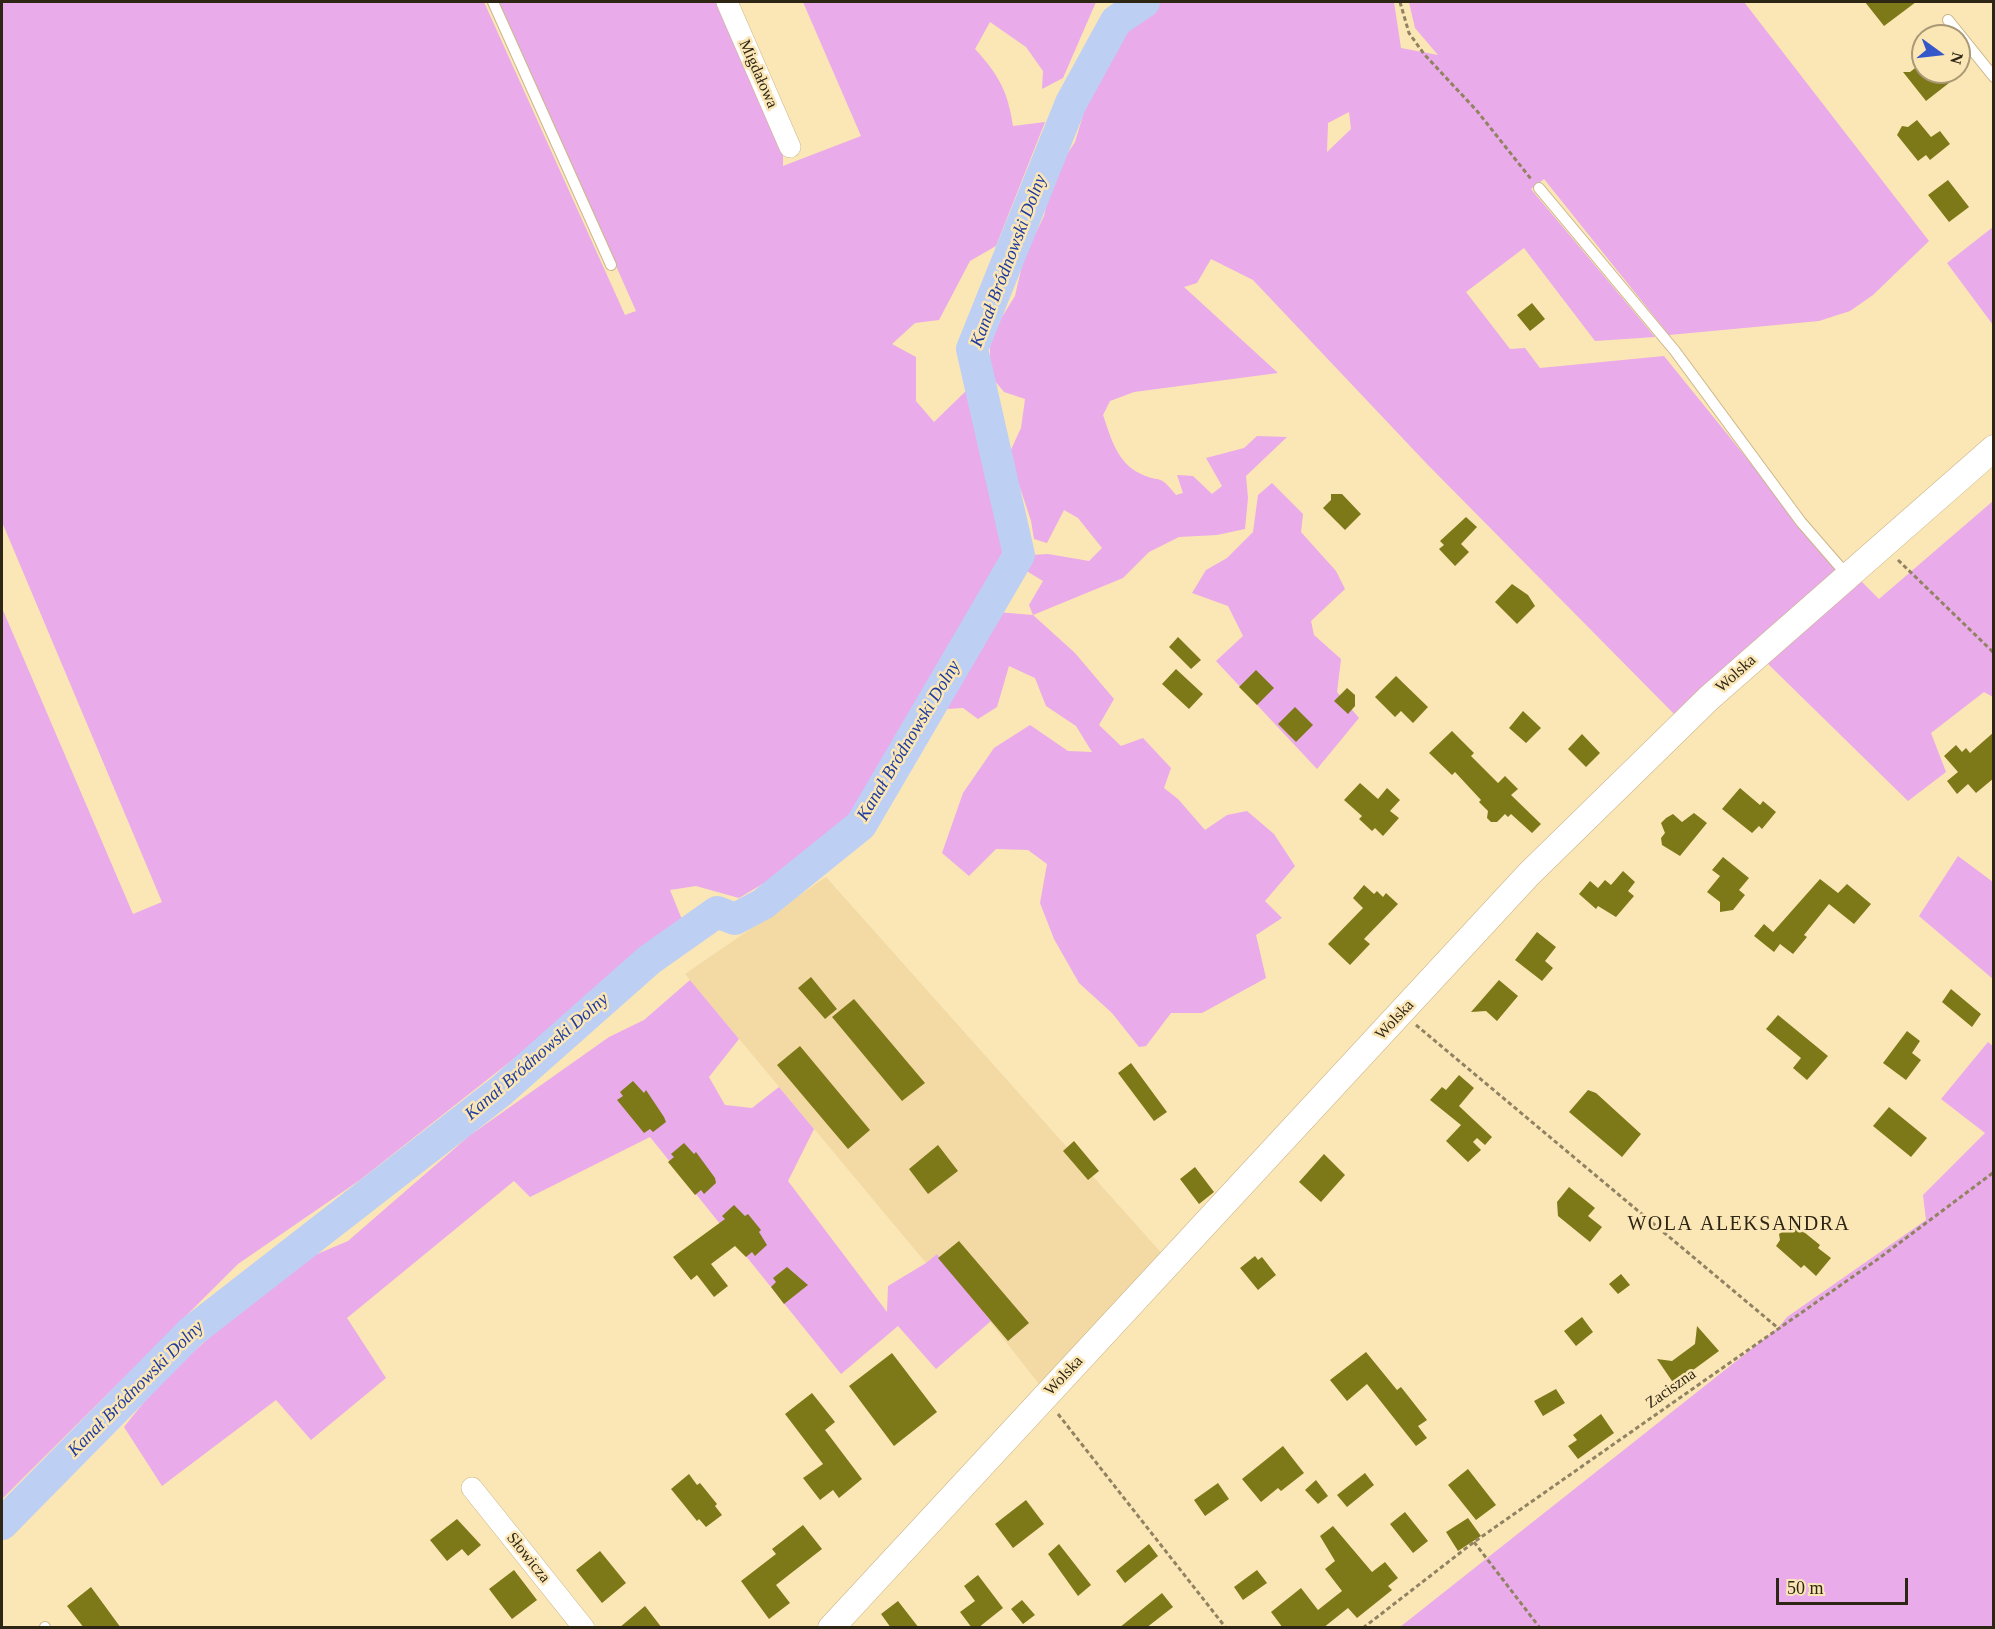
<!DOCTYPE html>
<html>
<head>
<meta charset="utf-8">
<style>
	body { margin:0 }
	#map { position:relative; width:1995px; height:1629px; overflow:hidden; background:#fbe6b6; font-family:"Times New Roman",serif }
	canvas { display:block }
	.frame { position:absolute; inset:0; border:3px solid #2e2614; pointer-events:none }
	.north { position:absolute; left:1911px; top:24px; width:60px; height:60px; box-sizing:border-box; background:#fbe6b6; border:2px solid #a99975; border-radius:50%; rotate:105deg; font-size:16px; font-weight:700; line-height:24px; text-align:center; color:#2e2614 }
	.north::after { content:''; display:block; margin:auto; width:21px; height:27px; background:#3458c9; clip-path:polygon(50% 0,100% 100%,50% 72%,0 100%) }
	.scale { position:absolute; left:1776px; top:1578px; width:132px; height:27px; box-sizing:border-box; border:3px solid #2e2614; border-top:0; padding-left:8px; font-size:18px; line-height:21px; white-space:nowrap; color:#2e2614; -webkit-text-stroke:4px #fbe6b6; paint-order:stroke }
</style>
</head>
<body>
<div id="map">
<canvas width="1995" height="1629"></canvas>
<div class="frame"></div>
<div class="north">N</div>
<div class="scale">50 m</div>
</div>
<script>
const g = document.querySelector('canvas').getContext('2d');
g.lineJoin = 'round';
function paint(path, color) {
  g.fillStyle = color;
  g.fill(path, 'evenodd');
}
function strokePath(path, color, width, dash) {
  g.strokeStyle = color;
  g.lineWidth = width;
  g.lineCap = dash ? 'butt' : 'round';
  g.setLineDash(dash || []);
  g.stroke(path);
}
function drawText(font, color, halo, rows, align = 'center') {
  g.font = font + ' "Times New Roman",serif';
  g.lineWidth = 5;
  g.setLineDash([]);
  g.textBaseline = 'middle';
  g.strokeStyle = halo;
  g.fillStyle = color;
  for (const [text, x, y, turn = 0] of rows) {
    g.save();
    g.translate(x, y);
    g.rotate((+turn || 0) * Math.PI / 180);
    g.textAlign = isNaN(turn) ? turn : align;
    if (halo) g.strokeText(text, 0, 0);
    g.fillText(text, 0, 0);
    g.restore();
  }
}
const built = new Path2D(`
	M826,877L1164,1256L1042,1388L937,1254L926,1263L685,974Z`);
const green = new Path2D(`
	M2,2H484L625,315L636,311L499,2H716L783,152V166L861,136L803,2H1096L1063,78L1042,89L1043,71L1026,47L990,22L975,49C999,75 1008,92 1013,126L1045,122L996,246L970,261L939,320L915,323L892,344L916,357V401L934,422L968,389L1006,552L857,816L803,860L739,898L696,886L670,890L683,922L617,969L568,1016L360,1180L238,1264L2,1499V608L133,914L162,902L2,522Z
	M1125,2H1394L1401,48L1438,55L1415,28L1409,2H1744L1929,241L1873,295L1850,311L1819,321L1669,335L1544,179L1531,189L1655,337L1595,341L1524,248L1466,292L1510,349L1525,348L1540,368L1664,356L1838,571L1675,715L1427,464L1253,280L1211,259L1197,283L1184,287L1278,373L1134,392L1110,401L1103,415C1111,438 1117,463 1141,474C1162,484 1158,472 1176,495L1183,493L1177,475L1193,476L1212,494L1222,486L1206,458L1244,448L1257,436L1287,437L1246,476L1248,498L1245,529L1217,535L1179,537L1149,552L1123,578L1033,615L1075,653L1114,699L1099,725L1121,746L1143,738L1171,768L1164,788L1178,799L1205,830L1227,815L1247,811L1274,834L1295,866L1265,901L1282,918L1256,935L1266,978L1202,1013H1171L1146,1046L1139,1047L1112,1013L1079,983L1054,939L1040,903L1047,864L1028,850L996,849L969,876L942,853L963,793L994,748L1030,725L1068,751L1092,752L1076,726L1046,706L1035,678L1009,666L997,707L978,719L963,708L946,709L997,612L1033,615L1029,605L1043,581L1025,570L1031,555L1048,554L1089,561L1102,548L1078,518L1064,510L1047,543L1034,539L1031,521L1009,454L1021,428L1025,399L1004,392L990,375V336L1015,296L1024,257L1044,216L1053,176L1075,142L1087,102V46L1113,10ZM1349,112L1351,129L1327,152L1328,123Z
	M1993,227V325L1947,263Z
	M1272,483L1303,514L1301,532L1336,571L1345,589L1311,621L1314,635L1341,659L1337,692L1359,718L1317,769L1216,661L1243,636L1228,606L1192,593L1206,570L1227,558L1253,532L1258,495Z
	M1993,501V697L1984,692L1931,733L1946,772L1908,801L1765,661L1861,581L1879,599Z
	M1958,856L1993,882V979L1919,916Z
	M690,980L739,1039L709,1077L725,1105L752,1108L779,1087L814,1129L788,1181L887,1312L888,1286L926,1263L937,1254L991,1321L936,1369L898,1326L841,1374L650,1137L530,1197L514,1181L347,1318L386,1378L311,1440L276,1400L162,1486L124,1427L160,1382L261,1291L315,1255L348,1241L469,1136L609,1037L644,1020Z
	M1988,1042L1994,1047L1993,1627H1400L1778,1328L1787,1317L1926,1220L1923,1195L1985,1133L1941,1099Z`);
const river = new Path2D(`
	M2,1524L191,1332L501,1091L649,960L717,912L735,919L763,904L861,825L1019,555L972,349L1071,103L1116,21L1144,2`);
const building = new Path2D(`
	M1865,2H1916L1884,26Z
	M1923,62V72H1963L1926,101L1903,72H1910Z
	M1917,120L1931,137L1940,131L1950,144L1930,160L1926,155L1918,161L1897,135L1902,126L1908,127Z
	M1948,180L1969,207L1949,222L1928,195Z
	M1532,303L1545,319L1530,331L1517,315Z
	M1331,494H1342L1361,514L1345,530L1323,508L1331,500Z
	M1466,517L1477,527L1461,544L1469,552L1455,566L1439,549L1444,545L1440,541Z
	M1512,584L1528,595L1535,606L1517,624L1495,602Z
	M1178,637L1201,660L1191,669L1169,647Z
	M1176,669L1203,694L1189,709L1162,684Z
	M1256,670L1274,688L1257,705L1239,687Z
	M1396,676L1428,707L1413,723L1401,711L1395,717L1375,697Z
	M1347,688L1355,695V706L1348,714L1334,701Z
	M1295,707L1313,725L1296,742L1278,724Z
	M1523,711L1541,728L1526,743L1509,728Z
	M1452,731L1474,753L1471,756L1498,783L1505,776L1518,789L1511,795L1541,824L1532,833L1511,814L1508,817L1505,814L1497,822H1491L1487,818L1488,811L1479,802L1481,800L1455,772L1452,775L1429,753Z
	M1994,732V778L1976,793L1968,784L1957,794L1947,781L1958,772L1944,756L1956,745L1962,752L1966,748L1970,753Z
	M1582,734L1600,753L1586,767L1568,749Z
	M1360,783L1378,799L1387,788L1400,800L1390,811L1399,818L1383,836L1375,828L1372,831L1359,819L1362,816L1344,800Z
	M1740,788L1760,805L1763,801L1776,812L1762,829L1759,826L1752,833L1722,809Z
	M1694,813L1707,823L1680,856L1662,845L1661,838L1665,833L1661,823L1666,818L1673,814L1682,822Z
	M1723,857L1749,878L1739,890L1745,895L1733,910L1720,912V902L1707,892L1720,876L1712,870Z
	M1623,871L1635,882L1628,891L1634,896L1616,917L1598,906L1596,909L1579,894L1590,881L1598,888L1605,880L1611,885Z
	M1820,879L1838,893L1847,884L1871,904L1854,924L1829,904L1804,935L1807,937L1793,954L1780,944L1774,952L1754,936L1764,924L1773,932Z
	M1364,885L1374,894L1377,891L1383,897L1386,893L1398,904L1364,939L1370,944L1350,965L1328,944L1363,908L1353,898Z
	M1537,932L1556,947L1545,961L1553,968L1542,981L1515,960Z
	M811,977L837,1009L825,1019L798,988Z
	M1499,980L1518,996L1497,1021L1486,1011L1471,1012Z
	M1951,989L1981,1014L1972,1027L1942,1002Z
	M854,999L925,1083L902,1101L832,1017Z
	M1778,1015L1828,1056L1807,1080L1793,1068L1801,1058L1766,1029Z
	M1907,1031L1920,1041L1912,1053L1921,1060L1906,1080L1883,1063Z
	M800,1046L870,1130L848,1149L777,1065Z
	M1131,1063L1167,1112L1154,1121L1118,1073Z
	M1459,1075L1474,1088L1459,1106L1492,1137L1485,1145L1477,1138L1473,1142L1481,1150L1468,1162L1446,1141L1461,1125L1430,1100L1442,1087L1446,1090Z
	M633,1081L644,1093L646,1090L664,1117L666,1122L653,1132L650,1129L644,1133L617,1100L623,1096L620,1092Z
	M1588,1090L1596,1093L1641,1134L1622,1157L1569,1112Z
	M1889,1107L1927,1138L1911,1157L1873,1126Z
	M1074,1141L1099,1171L1088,1180L1063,1151Z
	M684,1143L694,1154L696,1152L715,1178L716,1183L704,1194L701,1190L695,1195L668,1162L674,1157L671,1154Z
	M938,1145L958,1171L928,1194L909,1169Z
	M1324,1154L1345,1175L1321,1202L1299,1182Z
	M1195,1167L1214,1192L1199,1204L1180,1179Z
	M1569,1187L1595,1208L1588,1216L1602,1227L1590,1242L1558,1216L1557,1202Z
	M734,1205L745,1216L748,1214L761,1230L759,1232L767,1245L755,1256L752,1252L746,1257L735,1246L711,1264L728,1286L714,1297L697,1275L691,1280L673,1257L725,1219L722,1216Z
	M1794,1224L1820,1245L1818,1248L1831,1258L1816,1276L1804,1265L1801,1268L1776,1246L1780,1240L1779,1234Z
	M959,1241L1029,1323L1008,1341L938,1258Z
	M1255,1256L1258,1260L1262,1257L1276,1275L1258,1290L1240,1268Z
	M787,1267L808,1285L784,1304L771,1287L776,1282L773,1278Z
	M1621,1274L1630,1285L1618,1294L1609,1284Z
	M1582,1317L1593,1332L1576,1346L1564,1331Z
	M1697,1326L1719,1351L1674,1384L1657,1359L1672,1361L1695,1344Z
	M1366,1352L1397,1390L1401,1387L1427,1420L1418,1426L1427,1438L1416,1446L1367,1384L1347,1401L1330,1380Z
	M892,1353L937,1412L894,1446L849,1386Z
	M1556,1389L1565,1403L1543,1416L1534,1401Z
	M812,1393L835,1422L825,1430L862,1479L839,1498L833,1490L820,1500L803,1478L823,1464L785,1414Z
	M1601,1414L1614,1433L1578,1459L1568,1446L1577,1440L1573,1435Z
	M1283,1446L1304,1473L1281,1491L1278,1488L1261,1502L1242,1479Z
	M1468,1469L1496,1505L1476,1520L1448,1485Z
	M1365,1473L1374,1485L1347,1507L1337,1495Z
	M689,1474L697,1485L700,1483L717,1504L715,1506L722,1515L706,1527L699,1519L697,1521L671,1489Z
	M1316,1480L1328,1496L1318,1504L1305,1490Z
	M1218,1483L1229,1499L1205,1516L1194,1500Z
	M1026,1500L1044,1524L1013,1548L995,1524Z
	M1405,1512L1428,1541L1413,1553L1390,1524Z
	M1468,1518L1481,1536L1458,1551L1446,1532Z
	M457,1519L481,1545L468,1556L462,1549L447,1561L430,1540Z
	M803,1525L822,1549L776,1585L790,1603L769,1619L741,1581L776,1554L772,1549Z
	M1333,1526L1372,1572L1385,1562L1398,1578L1388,1586L1392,1590L1357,1618L1348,1608L1323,1628H1283L1271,1612L1301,1588L1318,1610L1342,1591L1325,1569L1335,1561L1320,1536Z
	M1059,1544L1091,1585L1078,1596L1048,1554Z
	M1149,1544L1158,1556L1125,1583L1116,1571Z
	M600,1551L626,1583L602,1603L576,1570Z
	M514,1570L537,1600L512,1619L489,1589Z
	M1257,1570L1267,1583L1243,1600L1234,1587Z
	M978,1575L1003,1608L978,1628H972L960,1612L975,1601L964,1586Z
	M91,1587L121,1628H84L67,1606Z
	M1162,1593L1173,1607L1146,1628H1119Z
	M1022,1600L1035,1615L1023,1624L1011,1609Z
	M898,1601L919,1628H891L881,1614Z
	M645,1606L662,1628H619Z`);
const path = new Path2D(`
	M1400,2L1409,33L1424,54L1477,111L1531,179
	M1898,560L1994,653
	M1416,1025L1778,1328
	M1058,1414L1226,1628
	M1474,1542L1540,1628
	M1363,1628L1474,1542L1878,1259L1994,1172`);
const service = new Path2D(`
	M493,2L611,265
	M1948,20L1994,77
	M1539,188L1675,351L1801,522L1847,575
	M45,1627V1628`);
const minor = new Path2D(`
	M727,2L790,147
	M472,1488L584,1628`);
const tertiary = new Path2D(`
	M831,1628L1529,874L1709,698L1994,448`);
const streetNames = [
	["Migdałowa",758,74,66],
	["Wolska",1736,674,-42],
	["Wolska",1395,1020,-47],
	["Wolska",1064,1376,-47],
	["Zaciszna",1671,1389,-35],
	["Słowicza",528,1558,51]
];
const waterNames = [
	["Kanał Bródnowski Dolny",1009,261,-69],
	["Kanał Bródnowski Dolny",909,741,-59],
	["Kanał Bródnowski Dolny",537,1057,-41],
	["Kanał Bródnowski Dolny",136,1389,-45]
];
const quarterNames = [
	["WOLA ALEKSANDRA",1739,1225]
];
paint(built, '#f3daa4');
paint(green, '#e9abea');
strokePath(river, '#becff4', 32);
paint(building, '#7e7918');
strokePath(service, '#cbb689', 12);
strokePath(minor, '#cbb689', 22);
strokePath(tertiary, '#cbb689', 27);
strokePath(path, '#918362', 3, [4.5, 3]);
strokePath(service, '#fff', 10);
strokePath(minor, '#fff', 21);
strokePath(tertiary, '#fff', 26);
drawText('16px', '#2e2614', '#fbe6b6', streetNames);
drawText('italic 18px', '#1e3ba1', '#fbe6b6', waterNames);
g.letterSpacing = '1.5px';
drawText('20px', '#2e2614', '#fbe6b6', quarterNames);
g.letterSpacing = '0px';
</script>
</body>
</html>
